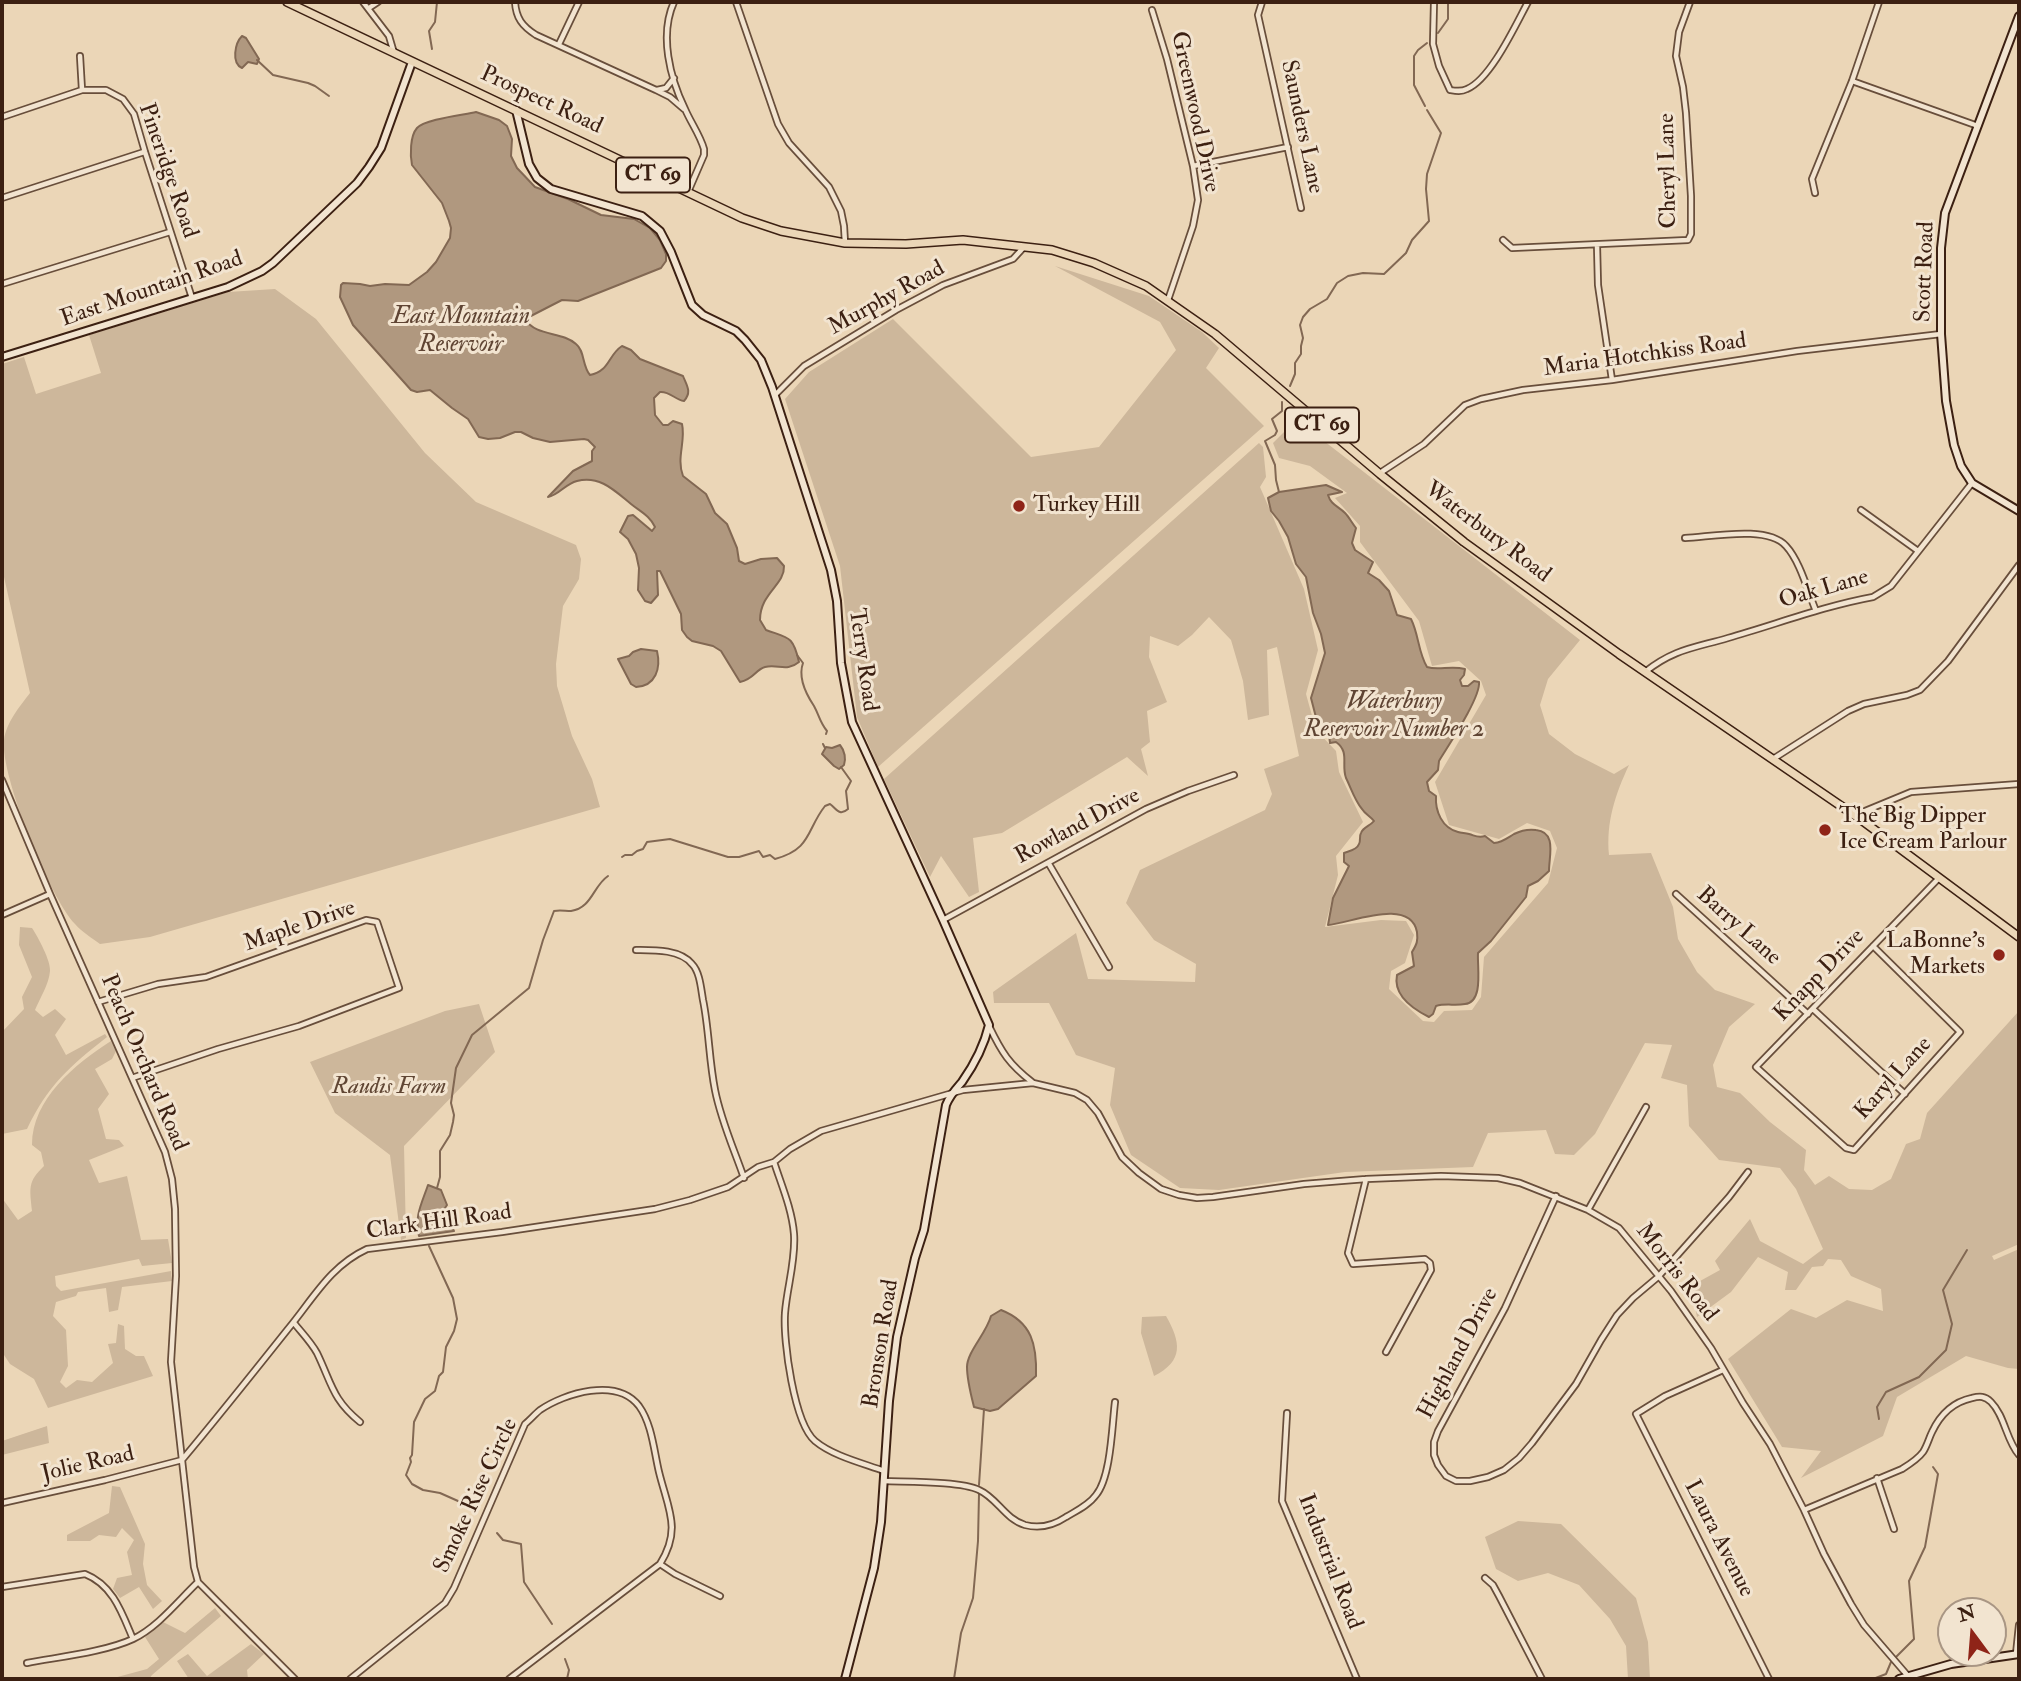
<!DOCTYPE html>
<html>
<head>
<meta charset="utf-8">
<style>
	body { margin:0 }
	#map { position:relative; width:2021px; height:1681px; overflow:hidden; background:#ebd6b7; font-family:"IM FELL Double Pica",serif }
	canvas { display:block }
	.frame { position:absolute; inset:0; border:4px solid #3c2012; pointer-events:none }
	.north { position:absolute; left:1937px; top:1597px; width:70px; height:70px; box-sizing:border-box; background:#f2e4d0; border:2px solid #a99684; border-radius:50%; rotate:344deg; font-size:19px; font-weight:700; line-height:28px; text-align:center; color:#3c2012 }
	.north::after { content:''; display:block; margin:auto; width:24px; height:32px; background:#8f2418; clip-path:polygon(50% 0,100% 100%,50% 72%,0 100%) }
</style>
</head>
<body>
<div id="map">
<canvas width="2021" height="1681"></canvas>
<div class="frame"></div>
<div class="north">N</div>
</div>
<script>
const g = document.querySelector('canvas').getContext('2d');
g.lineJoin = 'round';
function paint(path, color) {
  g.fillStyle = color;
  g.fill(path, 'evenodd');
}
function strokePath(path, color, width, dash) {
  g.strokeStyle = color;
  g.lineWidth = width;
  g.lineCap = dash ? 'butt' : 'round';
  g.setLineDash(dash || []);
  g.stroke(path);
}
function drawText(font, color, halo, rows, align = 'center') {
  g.font = font + ' "IM FELL Double Pica",serif';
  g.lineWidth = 6;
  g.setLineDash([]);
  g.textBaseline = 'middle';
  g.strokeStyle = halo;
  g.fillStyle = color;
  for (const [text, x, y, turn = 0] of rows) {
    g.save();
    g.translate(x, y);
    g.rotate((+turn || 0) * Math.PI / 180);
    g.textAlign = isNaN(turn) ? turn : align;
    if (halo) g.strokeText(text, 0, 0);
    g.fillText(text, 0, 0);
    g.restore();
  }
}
const green = new Path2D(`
	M1055,266L1149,296L1202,332L1219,348L1206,368L1264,426L878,767L857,717L840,566L785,399L809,372L893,319L1031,457L1099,447L1176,350L1160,322Z
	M275,289L316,319L425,453L476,502L576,545L581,559L579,579L563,606L556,664L557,686L572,736L592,779L600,807L150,937L100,944C92,938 82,932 75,924C50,898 0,775 4,740C6,723 20,706 30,693L2,568V364L24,357L36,394L101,373L89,335L228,292Z
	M1306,427L1580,640L1548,679L1540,705L1549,734L1575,754L1614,774L1629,765C1615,795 1606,822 1609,855L1651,853L1673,907L1678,939L1697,972L1715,990L1755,1004L1729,1027L1713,1065L1717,1087L1740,1093L1770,1122L1806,1150L1804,1170L1815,1185L1829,1176L1849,1189L1872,1190L1891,1179L1906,1144L1920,1139L1927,1113L2018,1012L2019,1013V1244L1992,1256L1994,1260L2019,1249V1369L2008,1368L1966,1356L1897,1397L1883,1436L1801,1478L1821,1451L1782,1447L1728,1359L1791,1309L1816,1318L1847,1300L1883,1311L1881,1289L1851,1276L1841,1260L1828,1259L1823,1266L1812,1267L1796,1290H1785L1788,1272L1758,1257L1731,1292L1697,1317L1691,1286L1720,1270L1715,1261L1750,1219L1760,1241L1803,1264L1823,1249L1796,1189L1780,1168L1719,1160L1689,1126L1687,1085L1661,1078L1672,1045L1645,1043L1595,1134L1574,1155L1555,1154L1546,1130L1488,1133L1473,1167L1345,1172L1219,1190L1180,1188L1131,1155L1110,1105L1115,1068L1076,1055L1049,1003H994L993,992L1076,933L1088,979L1195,982L1196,964L1154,940L1126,903L1140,870L1265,810L1272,794L1264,769L1299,756L1277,647L1267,650L1269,715L1248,720L1243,681L1231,640L1209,617L1192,635L1178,646L1150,636L1149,657L1167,702L1147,711L1150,742L1141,749L1148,776L1127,757L1002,833L973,838L979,892L969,897L941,856L930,877L884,779L1259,443L1263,447L1266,477L1260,487L1304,589L1318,650L1306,694L1316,730L1336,751L1339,772L1363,822L1336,856L1338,875L1325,927L1381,920L1406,921L1414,935L1405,963L1391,971L1389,989L1423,1021L1434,1022L1444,1011L1472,1010L1481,997L1484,957L1548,883L1557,848L1550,831L1527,823L1499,839L1449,825L1435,782L1486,695L1481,681L1459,661L1432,666L1419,621L1360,542V526L1335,498L1347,493L1310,466L1279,458L1273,443L1285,431Z
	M20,927L32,928C38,937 51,961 50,971C49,984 40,998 35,1010L43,1017L55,1009L66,1019L55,1035L66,1055L105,1034L107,1037C69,1067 48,1085 27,1129L2,1134V1032L24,1009L22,997L32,977L19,945Z
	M479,1004L495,1052L404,1146L406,1238L401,1240L390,1155L335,1113L310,1062L445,1011Z
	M111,1041L116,1051L112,1059L95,1069L109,1094L98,1109L106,1139L119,1140L124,1146L89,1160L99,1183L127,1176L141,1240L168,1239L172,1263L142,1266L139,1259L55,1276L56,1286L61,1291L171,1271L172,1281L122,1287L118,1310L109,1312L106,1288L78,1292L76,1296L56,1302L53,1316L66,1330L68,1366L60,1382L66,1388L77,1380L92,1382L113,1363L108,1344L116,1343L118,1324L124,1326L125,1349L136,1356H144L153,1376L48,1408L34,1379L10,1364L2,1352V1198L18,1220L32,1211C30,1189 27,1182 44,1166L41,1152L32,1145C32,1099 75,1064 111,1041Z
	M1166,1316C1181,1342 1184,1361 1154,1376L1141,1333L1142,1317Z
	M47,1426L49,1443L2,1455V1441Z
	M112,1486L120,1487L145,1544L143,1564L147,1585L162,1601L153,1609L139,1587L120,1598L113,1589L117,1578L132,1575L127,1552L134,1540L122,1528L116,1537L99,1535L90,1541H67V1535L109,1513Z
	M1518,1521L1561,1524L1636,1598L1648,1642L1650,1679H1628L1626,1646L1610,1619L1579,1585L1548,1573L1518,1581L1496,1569L1485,1537Z
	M215,1608L221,1616L152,1675L149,1679H110L147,1669L159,1659L145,1637L163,1622L185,1633Z
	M251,1644L264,1654L247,1670L248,1679H189L177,1661L188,1654L207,1676Z`);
const water = new Path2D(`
	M242,36L246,38L259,59L257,64L248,62L242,68C231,63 235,43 242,36Z
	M476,112L499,120L507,126L512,139L511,156L517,168L535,187L568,199L601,215L634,219L650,228L660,240L666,254V261L661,268L578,301L562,300L525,319C536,337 562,331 576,344C585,351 582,366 590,375C610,371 608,355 622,346L631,350L640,359L683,376C687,386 692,392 684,401C675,400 670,391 660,392L654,398L655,415L663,425H668L673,421L682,424C686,441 676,458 683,476L706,494L715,513L727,524L737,548L739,561L745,564L761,559L777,558L784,566C785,585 760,593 760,620L766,630C788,638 793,635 799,662C787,672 778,664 765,667C755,670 754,679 740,682L721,651L713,646L692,641L687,637L682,630L681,614L660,571H657L658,595L651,603L645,601L638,590L639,568L636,554L628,539L620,532L628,516L633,515L652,531L655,527C650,516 641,512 631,504C615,491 600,475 577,481C565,484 559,495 548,497L573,471L592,461V451L595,447L588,440L584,439L550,442L533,438L521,432H515L500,438L488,439L479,437L468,419L452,408L430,390L417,392L411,390L353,325L340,297L341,285L343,283L360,284L370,286L385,284L409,285L427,272L436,262L450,238L451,228L449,221L442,203L412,165C410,155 410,136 417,128C425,119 463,115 476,112Z
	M1326,485L1342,492L1328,495C1331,505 1338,506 1345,513C1349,517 1352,523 1356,528L1352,543L1355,550L1373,562L1368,573L1379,580L1389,591L1397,615L1411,619C1419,635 1418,652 1427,667C1439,671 1450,665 1465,669L1464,675L1460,680L1462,686H1468L1474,681L1479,682C1481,697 1448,746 1439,761L1438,770L1427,782L1429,791L1436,796C1435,811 1442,828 1458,832C1461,833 1465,833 1469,834C1476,836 1478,838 1485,836L1494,843C1503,842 1507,838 1514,834C1520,831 1529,829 1536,830C1557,832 1549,856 1549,871L1538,881L1528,886L1526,897L1491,941L1478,953C1477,967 1484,1002 1465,1004C1455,1006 1446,1003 1436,1006L1433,1014L1429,1017C1413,1009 1393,995 1397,975L1414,966L1412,952C1417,944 1418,941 1417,932C1410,897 1351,923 1328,925L1333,898L1349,866L1344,862V853C1349,851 1357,850 1359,844C1361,841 1359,836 1361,833C1363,827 1370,826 1374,821C1370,816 1365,814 1362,809C1355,801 1351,788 1346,778C1341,764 1350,752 1336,742L1330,743L1329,735L1322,733L1319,729L1311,698L1325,653L1321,634L1313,613L1306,577L1296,564L1288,537L1279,521L1271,511L1268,498L1279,492Z
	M641,649L657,651C661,668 656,686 636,687L631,684L618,659L629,656L633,652Z
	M840,745C845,751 846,759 844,765L839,769L834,766L822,754L826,747L832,748Z
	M428,1185L441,1190L447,1205L445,1208L448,1220L454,1231L419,1236C414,1216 422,1203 428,1185Z
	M1001,1310C1032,1322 1037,1345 1036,1376L998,1409L990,1411L974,1407C971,1395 967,1380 967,1367C967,1352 986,1334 991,1316Z`);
const stream = new Path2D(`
	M1438,33L1448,19V2
	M432,49L429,31L435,22L437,2
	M257,60L273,75L308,83L315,86L329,96
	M1425,106L1414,85V56L1418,50L1427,43
	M1290,386L1295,374V363L1301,354V346L1303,338L1300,325L1303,317L1310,309L1327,299L1337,283L1348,276L1363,273L1384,274L1406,253L1412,240L1429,221L1426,189L1427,174L1441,133L1427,110
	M1279,492L1276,480L1275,465L1265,441L1275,435L1277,431L1272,419L1282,411V402
	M797,655L803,663C798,677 806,694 814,706C819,715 820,723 827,731L826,734
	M823,744L825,748
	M622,857L625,855H632L637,851L643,849L647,842L670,839L728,857H739L759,851L763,857L770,855L775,859C812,849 806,830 825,806L830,804C836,808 839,817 848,809L846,791L851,781L841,767
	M437,1188L440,1177V1151L450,1135L453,1122L454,1115L451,1103L456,1068L472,1035L529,988L543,940L554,911C560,910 565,911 571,911C592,908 593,886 608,876
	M429,1246L453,1298L457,1319L454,1331L446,1347L443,1372L439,1376L435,1391L425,1399L414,1422L412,1455L410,1458L411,1462L406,1475L412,1484L423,1490L440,1493L476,1509
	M1879,1419L1877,1407L1886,1392L1919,1377L1946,1350L1952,1324L1943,1290L1967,1250
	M979,1485L984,1409
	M497,1533L503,1540L521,1544L524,1582L552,1624
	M1896,1657L1914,1639L1909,1581L1925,1547L1938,1474L1933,1467
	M565,1659L569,1670L567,1679
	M954,1679L961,1633L973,1598L978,1541L979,1494
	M1873,1679L1886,1674L1891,1662`);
const street = new Path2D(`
	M363,2L389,36L394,53
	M515,2C516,18 522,26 536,35L656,90L670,97L684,109
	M674,2C659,35 670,78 685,109C691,123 700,135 704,149V155L688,192
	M736,2L778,124L789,143L829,187L841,211L844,226L845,243
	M1262,2L1258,15L1301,208
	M1434,2L1433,44L1439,66L1450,90C1456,91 1461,92 1467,89C1491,79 1516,24 1528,2
	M369,8L378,2
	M1152,10L1167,59L1193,166L1198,200L1193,226L1168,300
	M559,44L579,2
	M80,56L82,90
	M1852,81L1978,126
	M657,90L666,88L674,78
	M2,117L82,90H106L123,99L134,114L145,152L192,298
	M1193,166L1288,147
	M1815,193L1812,179L1852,81L1879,2
	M2,198L144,152
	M1503,240L1512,248L1688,240L1691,234V196L1686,113L1683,87L1676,56L1679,32L1690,2
	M1597,245L1598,285L1612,380
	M2,284L170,232
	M775,395L804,366L896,310L943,285L1013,259L1024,247
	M1380,473L1424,444L1465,405L1481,399L1523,390L1612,380L1797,351L1941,334
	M1861,510L1918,551
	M1685,538C1711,537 1767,525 1786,546C1800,561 1808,592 1816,611
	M1645,672C1674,649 1694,648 1728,638C1777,624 1824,606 1873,597L1891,586L1972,483
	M1773,759L1848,711L1864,704L1907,695L1920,690L1948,661L2019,565
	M2,780L50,894L165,1152L172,1179L175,1209L176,1276L171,1362L194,1567L198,1582L295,1679
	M1860,819L1865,811L1911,792L2019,784
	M1049,864L1109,967
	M1676,894L1808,1014
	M2,915L50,894
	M943,920L1146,809L1188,791L1234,775
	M1873,946L1960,1032L1854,1150L1846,1148L1756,1067L1939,878
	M636,950C653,950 680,949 692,964C700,972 701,989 703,1000C709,1029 709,1060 715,1090C721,1121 734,1149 744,1178
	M98,1002L158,984L206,977L366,920L377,922L399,988L299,1026L218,1049L132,1078
	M1813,1009L1905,1094
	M989,1026C1002,1053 1009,1064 1032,1082
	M774,1162C781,1184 792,1209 794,1234C796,1260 787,1287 785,1313C783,1341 794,1423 815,1441C833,1456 862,1463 884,1471
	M1366,1179L1348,1253L1353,1264L1425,1259L1430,1263L1431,1270L1386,1352
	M1556,1196L1505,1308L1438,1431L1434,1442V1455L1438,1465L1446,1476L1456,1481H1470L1488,1477L1504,1470L1519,1458L1532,1443L1576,1384L1601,1340L1617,1315L1633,1298L1658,1277L1729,1197L1748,1172
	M1588,1210L1646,1107
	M294,1323C302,1333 311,1342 317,1353C332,1384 332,1399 360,1422
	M1723,1370L1665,1396L1636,1414L1769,1679
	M1287,1413L1282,1501L1357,1679
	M182,1460C218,1417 253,1373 288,1329C313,1299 330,1266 367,1249L502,1232L655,1209L690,1200L728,1187L758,1167L774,1162L790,1149L821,1131L963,1090L1033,1083L1075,1093L1087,1100L1098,1113L1122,1157L1139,1173L1161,1189L1179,1195L1197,1198L1213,1197L1304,1184L1366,1179L1441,1176L1498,1178L1520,1183L1588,1210L1619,1228L1671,1291L1711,1348L1743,1403L1770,1444L1804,1510L1824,1554L1851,1604L1864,1625L1908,1676
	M1877,1478L1894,1529
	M884,1481C906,1482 961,1481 979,1490C997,1498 1005,1519 1025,1525C1040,1529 1054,1525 1066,1517C1076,1511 1089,1505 1096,1495C1111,1477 1112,1426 1115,1402
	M2,1503L105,1480L182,1460
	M1804,1510L1902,1469C1910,1464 1918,1459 1923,1452C1927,1446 1929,1438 1932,1432C1940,1415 1953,1402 1972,1398C1980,1396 1985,1396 1991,1402C2005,1416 2006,1440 2019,1455
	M660,1564L675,1574L720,1596
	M1485,1578L1493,1585L1499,1596L1542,1679
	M2,1587L85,1574C113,1585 122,1613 133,1639
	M2016,1654L2019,1625
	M27,1663C58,1657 105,1652 133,1639C158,1627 178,1601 198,1582
	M350,1679L445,1603L454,1588L525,1424C530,1420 535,1414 540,1410C565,1393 617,1377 639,1406C652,1424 654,1451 659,1472C668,1509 682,1529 660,1564L509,1679`);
const secondary = new Path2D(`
	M2019,16L1945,213L1941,248V334L1946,401L1954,445L1961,466L1972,483L2019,511
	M516,110L529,164L537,178L551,189L642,216L660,231L671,252L692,305L703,315L736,331L745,340L761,360L772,387L831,570L837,601L841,663L852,722L943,920L989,1025C984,1046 974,1065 962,1082C955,1090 950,1095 946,1105L924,1230L915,1258L897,1337L889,1401L881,1522L874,1568L845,1679
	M2,357L228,287L262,271L273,263L357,183L369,167L381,148L412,62
	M1899,1679L1951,1664L2019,1654`);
const primary = new Path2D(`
	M287,2L742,218L781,231L845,243L906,244L963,240L1052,250L1094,263L1146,286L1215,334L1380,474L1464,542L1619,654L1860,819L2019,937`);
const markers = [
	[1019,506,7,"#8f2418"],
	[1825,830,7,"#8f2418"],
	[1999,955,7,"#8f2418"]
];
const shields = [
	[653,175,74],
	[1322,425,74]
];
const shieldNames = [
	["CT 69",653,175],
	["CT 69",1322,425]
];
const streetNames = [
	["Prospect Road",541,101,25],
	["Greenwood Drive",1194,112,78],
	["Saunders Lane",1301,127,78],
	["Pineridge Road",167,171,71],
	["Cheryl Lane",1669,171,-91],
	["Scott Road",1926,272,-88],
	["East Mountain Road",152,290,-19],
	["Murphy Road",887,299,-29],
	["Maria Hotchkiss Road",1645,356,-8],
	["Waterbury Road",1487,533,37],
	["Oak Lane",1824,590,-16],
	["Terry Road",862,660,82],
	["Rowland Drive",1078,827,-28],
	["Maple Drive",300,927,-19],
	["Barry Lane",1738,927,42],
	["Knapp Drive",1820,976,-46],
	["Peach Orchard Road",143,1063,67],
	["Karyl Lane",1894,1079,-48],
	["Clark Hill Road",439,1223,-8],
	["Morris Road",1676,1273,52],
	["Bronson Road",882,1344,-81],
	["Highland Drive",1459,1354,-62],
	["Jolie Road",88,1465,-13],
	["Smoke Rise Circle",477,1496,-65],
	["Laura Avenue",1718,1539,63],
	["Industrial Road",1329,1562,69]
];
const poiNames = [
	["Turkey Hill",1033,506],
	["The Big Dipper",1839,817],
	["Ice Cream Parlour",1839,843],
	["LaBonne’s",1985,942,"right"],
	["Markets",1985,968,"right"]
];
const parkNames = [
	["Raudis Farm",389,1088]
];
const waterNames = [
	["East Mountain",461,318],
	["Reservoir",461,346],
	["Waterbury",1394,703],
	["Reservoir Number 2",1394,731]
];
paint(green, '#cdb79b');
paint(water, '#b0987f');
strokePath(water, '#826853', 2);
strokePath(stream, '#826853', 2);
strokePath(street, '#684e3b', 8);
strokePath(secondary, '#3c2012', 10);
strokePath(primary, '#3c2012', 10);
strokePath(street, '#f2e4d0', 4.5);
strokePath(secondary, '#f2e4d0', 6);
strokePath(primary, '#ebd6b7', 7);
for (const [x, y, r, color] of markers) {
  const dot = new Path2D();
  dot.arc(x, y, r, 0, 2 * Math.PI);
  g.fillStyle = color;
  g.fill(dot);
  strokePath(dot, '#f2e4d0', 2.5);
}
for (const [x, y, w] of shields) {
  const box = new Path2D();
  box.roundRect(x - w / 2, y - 17.5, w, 35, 5);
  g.fillStyle = '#f2e4d0';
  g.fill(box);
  strokePath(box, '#3c2012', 2);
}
drawText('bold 21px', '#3c2012', null, shieldNames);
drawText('23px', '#3c2012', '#f2e4d0', streetNames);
drawText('23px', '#3c2012', '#f2e4d0', poiNames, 'left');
drawText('italic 23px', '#604634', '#f2e4d0', parkNames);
drawText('italic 24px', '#5f4433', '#f2e4d0', waterNames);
</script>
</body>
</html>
